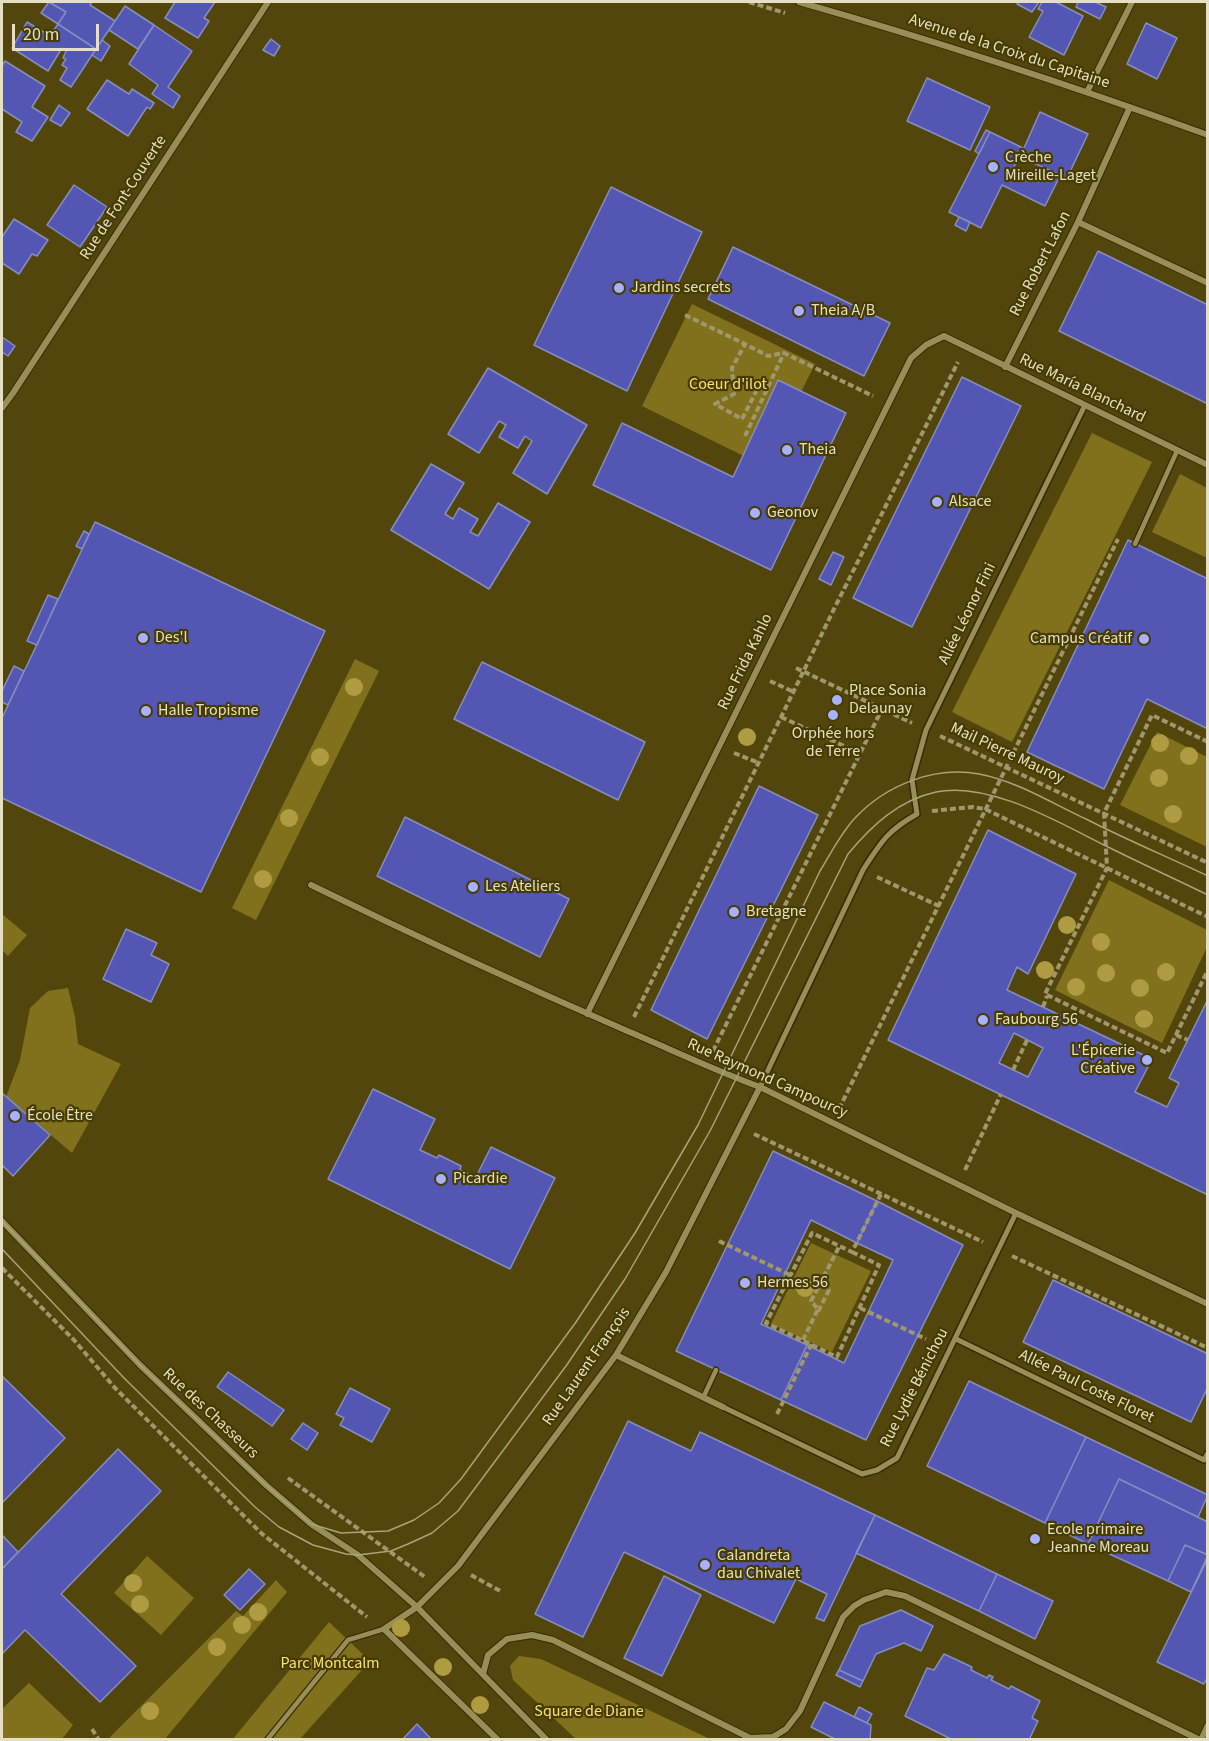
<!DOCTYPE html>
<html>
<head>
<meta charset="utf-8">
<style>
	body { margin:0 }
	#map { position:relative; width:1209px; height:1741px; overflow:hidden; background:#52460c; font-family:"Source Sans 3",sans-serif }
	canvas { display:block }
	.frame { position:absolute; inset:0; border:3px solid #e5e0c4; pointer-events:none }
	.scale { position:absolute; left:12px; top:24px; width:87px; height:27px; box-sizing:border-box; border:3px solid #e5e0c4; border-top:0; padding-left:8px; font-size:18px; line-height:21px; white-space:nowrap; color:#e5e0c4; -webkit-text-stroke:4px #473c00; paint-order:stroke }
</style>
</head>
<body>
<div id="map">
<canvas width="1209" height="1741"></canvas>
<div class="frame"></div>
<div class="scale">20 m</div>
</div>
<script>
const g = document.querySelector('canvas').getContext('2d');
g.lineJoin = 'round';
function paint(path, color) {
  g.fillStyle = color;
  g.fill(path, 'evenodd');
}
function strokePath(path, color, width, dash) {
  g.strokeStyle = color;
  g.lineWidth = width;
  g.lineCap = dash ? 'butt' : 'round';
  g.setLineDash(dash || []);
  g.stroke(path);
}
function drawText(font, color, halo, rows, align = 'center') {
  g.font = font + ' "Source Sans 3",sans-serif';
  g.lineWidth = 4.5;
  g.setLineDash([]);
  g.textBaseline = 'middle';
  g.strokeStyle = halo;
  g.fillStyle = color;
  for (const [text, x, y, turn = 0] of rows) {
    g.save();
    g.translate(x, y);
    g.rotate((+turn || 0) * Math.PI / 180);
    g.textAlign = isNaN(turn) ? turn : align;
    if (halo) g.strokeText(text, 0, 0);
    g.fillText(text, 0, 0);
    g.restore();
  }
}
const green = new Path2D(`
	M692,304L815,364L764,466L642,406Z
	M1092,433L1152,462L1012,742L952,712Z
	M1180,474L1207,488V558L1152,532Z
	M355,659L379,671L256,920L232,908Z
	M1157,732L1207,757V847L1120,805Z
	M1109,880L1207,930V947L1162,1043L1055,990Z
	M2,914L27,935L8,956L2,950Z
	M68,988L75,1017L78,1044L121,1064L72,1153L6,1097L20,1060L30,1008L48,991Z
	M811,1243L871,1271L832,1352L771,1324Z
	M147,1556L194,1598L161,1635L114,1593Z
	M276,1580L287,1592L165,1739H108L236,1611L243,1616Z
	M329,1622L370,1661L300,1739L232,1740Z
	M519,1656L541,1659L710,1739H576L513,1680L510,1666Z
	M29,1683L73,1725L62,1739H2V1709Z`);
const building = new Path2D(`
	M49,2L66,12L58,24L41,13Z
	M49,2H92L90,5L115,21L96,49L58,24L66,12Z
	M175,2H215L204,18L209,21L198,38L165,18Z
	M1019,2H1039L1032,12L1017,4Z
	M1042,2H1056L1083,16L1064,55L1029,37L1043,11L1038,9Z
	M1078,2H1095L1106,7L1100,19L1076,7Z
	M125,6L154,25L138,49L109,30Z
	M27,22L50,36L58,24L96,49L71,87L60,80L67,68L62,65L66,59L63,58L66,51L62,48L48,71L12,48Z
	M1146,23L1177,38L1157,79L1127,64Z
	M154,25L192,51L168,87L180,96L173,108L152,94L158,85L129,64Z
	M271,39L280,46L274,56L263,50Z
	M102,40L110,46L101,61L92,55Z
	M5,61L45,86L32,107L48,117L32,141L16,132L22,122L2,109V66Z
	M927,78L990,107L970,150L907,121Z
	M107,80L129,94L132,89L154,103L150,109L147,107L128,136L87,109Z
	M59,105L70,113L61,126L50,120Z
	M1040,112L1088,134L1067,178L1020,157Z
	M986,130L990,132L979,154L975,151Z
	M990,132L1023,148L1013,169L1039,182L1045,171L1059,178L1045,206L1002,185L981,228L949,212Z
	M74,185L107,207L80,247L47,225Z
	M611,187L702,232L627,391L534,345Z
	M959,217L970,222L966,231L955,225Z
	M14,219L48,240L37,256L32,254L19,274L2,263V237Z
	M733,247L890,323L864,376L708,299Z
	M1098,251L1208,305V404L1059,331Z
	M2,337L15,346L8,356L2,352Z
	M488,368L587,425L547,494L513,473L532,441L525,436L518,448L499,437L506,425L499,421L479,453L448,434Z
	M962,377L1021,406L912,627L853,598Z
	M778,380L846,413L771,570L593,485L622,423L733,477Z
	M431,464L464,483L445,514L453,519L459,508L478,519L470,532L478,536L498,503L530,522L489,589L391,530Z
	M95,522L325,631L201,892L2,798V718Z
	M84,531L89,534L82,549L76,546Z
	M1128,540L1208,579V729L1147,699L1104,789L1027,752Z
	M833,552L844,557L831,585L819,579Z
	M48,595L58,599L37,645L27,641Z
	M482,662L645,742L618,800L454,719Z
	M14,666L24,671L8,705L2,702V691Z
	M759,786L818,815L707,1039L651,1010Z
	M405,817L569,899L540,957L377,876Z
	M988,830L1076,874L1028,974L1017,967L1007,990L1152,1059L1135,1092L1167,1107L1179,1083L1169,1078L1208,999V1195L888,1040ZM1014,1033L1043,1048L1028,1077L999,1063Z
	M126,929L157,943L151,955L169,964L151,1002L103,979Z
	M373,1089L435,1119L420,1150L437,1158L439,1155L461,1166L460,1170L476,1177L491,1147L555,1178L510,1269L328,1179Z
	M2,1093L50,1135L13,1176L2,1165Z
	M773,1151L877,1201L857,1243L811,1220L761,1324L807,1345L781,1400L676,1351Z
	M877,1201L963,1245L866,1440L781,1400L807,1345L844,1363L893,1260L857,1243Z
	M1053,1280L1208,1354V1387L1191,1422L1023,1342Z
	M228,1372L284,1410L272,1426L217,1387Z
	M2,1376L65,1438L2,1503Z
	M969,1381L1086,1437L1045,1523L927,1466Z
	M350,1388L390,1409L372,1442L340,1425L344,1418L336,1414Z
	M628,1421L691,1451L700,1432L875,1515L824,1621L816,1618L827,1594L796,1579L774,1623L624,1552L583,1637L535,1614Z
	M303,1423L318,1433L307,1450L291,1439Z
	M1086,1437L1208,1495L1198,1517L1119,1479L1088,1544L1045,1523Z
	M118,1449L161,1491L61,1594L136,1666L100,1702L25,1630L2,1654V1569Z
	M1119,1479L1208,1522V1555L1185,1545L1168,1581L1088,1544Z
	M875,1515L997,1574L979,1611L856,1553Z
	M2,1535L18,1552L2,1569Z
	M1185,1545L1208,1555L1191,1592L1168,1581Z
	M1208,1558V1676L1204,1684L1157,1662Z
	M249,1569L265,1584L240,1610L224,1595Z
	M997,1574L1053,1601L1035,1639L979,1611Z
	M664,1576L701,1595L662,1676L624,1658Z
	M901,1610L933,1626L921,1651L904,1643L876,1654L863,1681L839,1670L860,1626Z
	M944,1654L972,1667L971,1670L987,1678L989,1675L993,1677L991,1680L1009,1689L1011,1686L1040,1701L1032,1718L1038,1721L1029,1740H953L905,1716L927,1668L934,1670Z
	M839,1670L863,1681L860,1687L836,1675Z
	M824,1702L871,1725L870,1740H837L811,1727Z
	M859,1707L872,1714L867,1723L854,1717Z
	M417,1724L432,1740H402Z`);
const path = new Path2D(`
	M749,2L785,13
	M685,315L745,344
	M769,387L761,382L742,419L715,404L734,394L732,368L745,344L768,356L784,353L873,396
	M745,436L784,353
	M796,668L912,723
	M770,681L794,692
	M781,717L859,753
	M940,736L1208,863
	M1208,742L1152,715L1104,813L1107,868L1045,994L1167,1053L1208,970
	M734,753L759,763
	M932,811L972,807L985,809L1208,917
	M877,877L939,906
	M1043,1007L1047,996
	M634,1017L834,609L958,362
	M1176,1035L1188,1040
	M713,1051L882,709
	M1013,1070L1027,1040
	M839,1109L1118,539
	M754,1134L983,1242
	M965,1170L1001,1094
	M719,1241L790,1275
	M852,1252L879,1265L837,1357L766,1323L812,1233L852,1252L881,1194
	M1012,1256L1208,1348
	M2,1268L74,1340L115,1388L261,1533L367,1617
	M860,1308L926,1339
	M818,1309L819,1310L829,1290L822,1281
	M803,1340L818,1309L811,1301L839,1247
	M777,1414L812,1343
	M288,1478L425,1577
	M471,1575L502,1592
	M92,1729L99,1740`);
const service = new Path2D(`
	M1135,544L1177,451
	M703,1398L716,1370
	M267,1740L348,1640L384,1629`);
const pedestrian = new Path2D(`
	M760,1087L863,870C881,842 887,831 917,814L912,780L926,730L1085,405
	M956,1339L1204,1460L1208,1453
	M723,1407L862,1474L877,1470L897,1458L1016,1213`);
const minor = new Path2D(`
	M799,2C937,41 1073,86 1208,135
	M1087,92L1132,2
	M1078,222L1208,283
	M1005,367L1078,222L1130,107
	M2,408L13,393L268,2
	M311,885C415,936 519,984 625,1030C670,1049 714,1070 760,1087L1016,1213L1208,1304
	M587,1014L911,358L926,345L944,336L1208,465
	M2,1221L140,1365L267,1486L311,1524L358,1555L417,1607L547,1740
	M616,1355L723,1407
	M483,1674L488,1655L507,1639L532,1635L553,1640L750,1738L773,1737L786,1729L800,1711L843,1617L854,1606L864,1600L886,1592L905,1596L1200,1740
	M498,1740L384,1629L417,1607L458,1566L616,1355L666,1272L760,1087
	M1201,1740L1208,1725`);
const tram = new Path2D(`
	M2,1221L140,1365L267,1486L311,1524L341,1533L388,1531L414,1520L439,1503L461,1479L576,1322L635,1233L698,1125L820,871C831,853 841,833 855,818C886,785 934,766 979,774C1017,781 1053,804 1088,820C1127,840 1168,857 1208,876
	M2,1249L124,1378L255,1507L279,1527L313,1545L346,1554L358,1555L391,1551L408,1544L432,1533L458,1511L566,1366L625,1279L710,1131L848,854C872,825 899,800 936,792C989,781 1058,822 1104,845C1138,862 1173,878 1208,895`);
const trees = [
	[354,687],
	[747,737],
	[1160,743],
	[1189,756],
	[320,757],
	[1159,778],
	[1173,814],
	[289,818],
	[263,879],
	[1067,925],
	[1101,942],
	[1045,970],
	[1166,972],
	[1106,973],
	[1076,987],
	[1140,988],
	[1144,1019],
	[805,1288],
	[133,1583],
	[140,1604],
	[258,1612],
	[242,1625],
	[401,1628],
	[217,1647],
	[443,1667],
	[480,1705],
	[150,1711]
];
const markers = [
	[993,167,6,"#a7b1fc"],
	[619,288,6,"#a7b1fc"],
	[799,311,6,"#a7b1fc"],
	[787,450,6,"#a7b1fc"],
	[937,502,6,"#a7b1fc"],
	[755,513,6,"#a7b1fc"],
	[143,638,6,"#a7b1fc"],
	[1144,639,6,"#a7b1fc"],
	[837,700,6,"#a7b1fc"],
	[146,711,6,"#a7b1fc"],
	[833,715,6,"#a7b1fc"],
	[473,887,6,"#a7b1fc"],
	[734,912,6,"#a7b1fc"],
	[983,1020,6,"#a7b1fc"],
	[1147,1060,6,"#a7b1fc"],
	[15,1116,6,"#a7b1fc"],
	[441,1179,6,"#a7b1fc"],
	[745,1283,6,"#a7b1fc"],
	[1035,1539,6,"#a7b1fc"],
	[705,1565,6,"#a7b1fc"]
];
const streetNames = [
	["Avenue de la Croix du Capitaine",1009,52,18],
	["Rue de Font-Couverte",124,198,-57],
	["Rue Robert Lafon",1041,264,-63],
	["Rue María Blanchard",1082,389,26],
	["Allée Léonor Fini",968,614,-64],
	["Rue Frida Kahlo",746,662,-64],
	["Mail Pierre Mauroy",1007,754,25],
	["Rue Raymond Campourcy",767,1079,24],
	["Rue Laurent François",587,1367,-55],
	["Allée Paul Coste Floret",1086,1387,26],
	["Rue Lydie Bénichou",915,1388,-63],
	["Rue des Chasseurs",210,1414,43]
];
const poiNames = [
	["Crèche",1005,158],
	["Mireille-Laget",1005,176],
	["Jardins secrets",631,288],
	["Theia A/B",811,311],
	["Theia",799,450],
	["Alsace",949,502],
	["Geonov",767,513],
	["Des'l",155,638],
	["Campus Créatif",1132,639,"right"],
	["Place Sonia",849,691],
	["Delaunay",849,709],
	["Halle Tropisme",158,711],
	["Orphée hors",833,734,"center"],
	["de Terre",833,752,"center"],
	["Les Ateliers",485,887],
	["Bretagne",746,912],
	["Faubourg 56",995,1020],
	["L'Épicerie",1135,1051,"right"],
	["Créative",1135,1069,"right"],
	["École Être",27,1116],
	["Picardie",453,1179],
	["Hermes 56",757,1283],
	["Ecole primaire",1047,1530],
	["Jeanne Moreau",1047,1548],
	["Calandreta",717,1556],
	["dau Chivalet",717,1574]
];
const parkNames = [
	["Coeur d'ilot",728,385],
	["Parc Montcalm",330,1664],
	["Square de Diane",589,1712]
];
paint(green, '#82711c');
paint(building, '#5357b3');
strokePath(building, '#868ec0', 1.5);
strokePath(service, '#352d01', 7);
strokePath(pedestrian, '#352d01', 8);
strokePath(minor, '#352d01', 8);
strokePath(path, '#a0976d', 4, [6, 3]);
strokePath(service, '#998e57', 4.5);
strokePath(pedestrian, '#998e57', 5);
strokePath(minor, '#998e57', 6);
strokePath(tram, '#aba37b', 1.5);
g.fillStyle = '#ae9b42';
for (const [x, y] of trees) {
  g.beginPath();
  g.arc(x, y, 9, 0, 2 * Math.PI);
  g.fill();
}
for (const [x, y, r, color] of markers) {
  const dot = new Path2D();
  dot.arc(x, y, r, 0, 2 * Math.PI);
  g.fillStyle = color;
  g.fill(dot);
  strokePath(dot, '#473c00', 2);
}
drawText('16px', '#e5e0c4', '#473c00', streetNames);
drawText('16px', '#e5e0c4', '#473c00', poiNames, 'left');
drawText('16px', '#f9e16e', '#473c00', parkNames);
</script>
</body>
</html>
